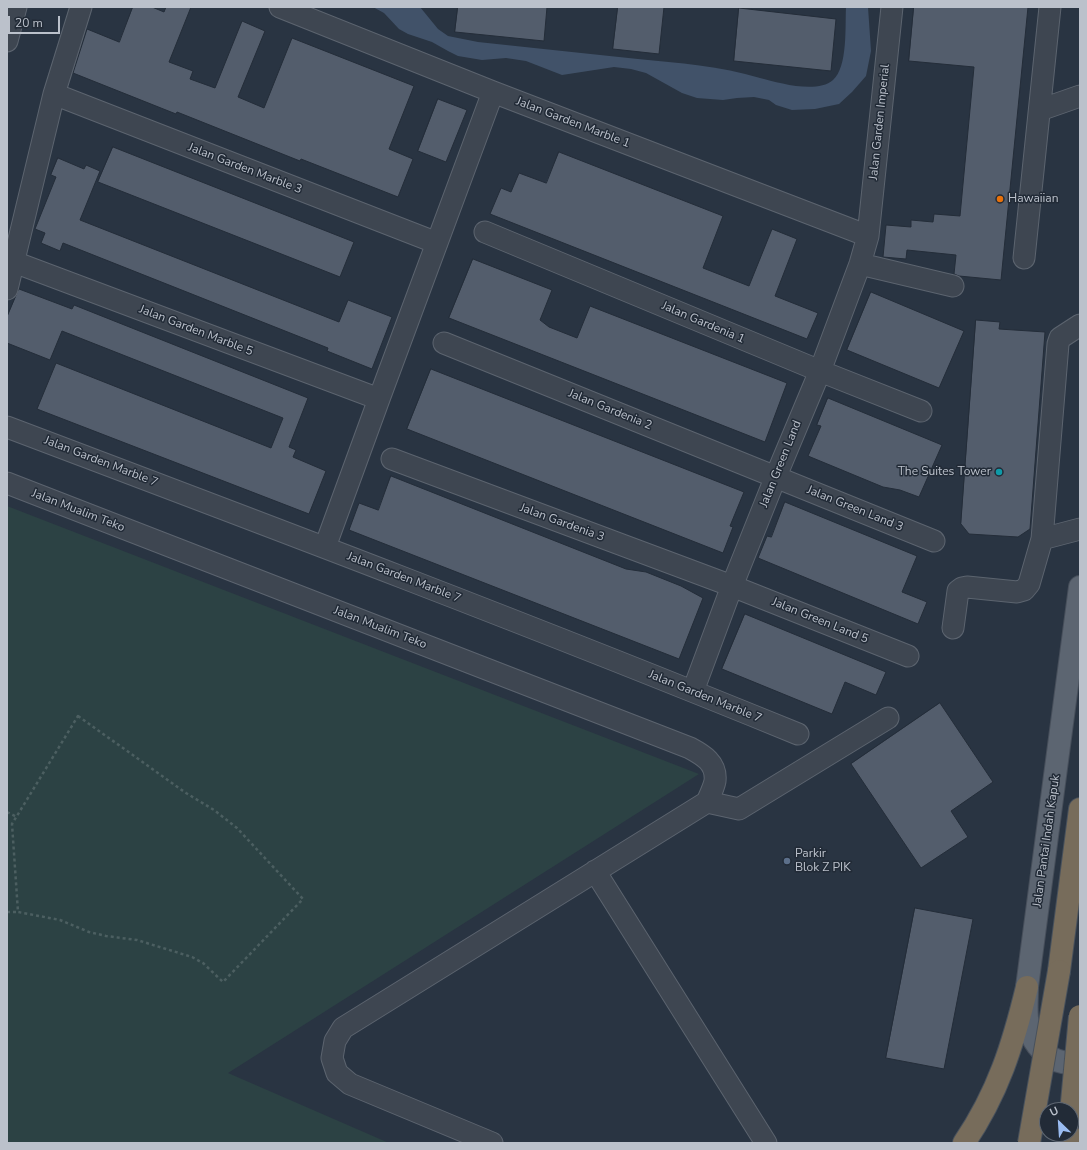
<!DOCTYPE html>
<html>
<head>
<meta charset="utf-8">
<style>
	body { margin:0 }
	#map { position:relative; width:1087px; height:1150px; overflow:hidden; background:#293442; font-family:"Nunito Sans",sans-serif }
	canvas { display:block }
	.frame { position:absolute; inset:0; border:8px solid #bbc1cb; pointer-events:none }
	.north { position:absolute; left:1039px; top:1102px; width:40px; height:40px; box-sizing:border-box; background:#222b37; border:1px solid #5f6772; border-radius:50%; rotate:335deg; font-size:11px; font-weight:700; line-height:16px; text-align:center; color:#bbc1cb }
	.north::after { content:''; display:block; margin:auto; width:14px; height:18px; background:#9abcf1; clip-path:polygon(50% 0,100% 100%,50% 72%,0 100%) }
	.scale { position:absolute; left:8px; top:16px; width:52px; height:18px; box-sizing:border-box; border:2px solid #bbc1cb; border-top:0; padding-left:5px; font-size:12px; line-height:14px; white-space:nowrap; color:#bbc1cb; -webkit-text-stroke:3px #222b37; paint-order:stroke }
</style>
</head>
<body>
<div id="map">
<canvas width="1087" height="1150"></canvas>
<div class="frame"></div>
<div class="north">U</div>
<div class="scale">20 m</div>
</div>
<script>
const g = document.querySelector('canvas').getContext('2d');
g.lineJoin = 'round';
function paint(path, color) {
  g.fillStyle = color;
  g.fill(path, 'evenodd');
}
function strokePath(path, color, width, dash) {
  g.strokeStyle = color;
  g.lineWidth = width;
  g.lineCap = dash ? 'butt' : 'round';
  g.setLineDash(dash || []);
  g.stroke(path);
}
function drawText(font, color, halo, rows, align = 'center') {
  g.font = font + ' "Nunito Sans",sans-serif';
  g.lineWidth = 3;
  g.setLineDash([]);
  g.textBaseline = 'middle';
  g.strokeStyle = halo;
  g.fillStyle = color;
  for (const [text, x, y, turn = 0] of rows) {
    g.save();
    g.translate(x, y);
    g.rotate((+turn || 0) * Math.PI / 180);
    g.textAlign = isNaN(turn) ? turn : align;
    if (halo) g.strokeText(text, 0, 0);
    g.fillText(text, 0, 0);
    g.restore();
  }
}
const green = new Path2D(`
	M7,506L699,774L228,1073L389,1143H7Z`);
const water = new Path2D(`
	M373,7H420L438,29L448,36L478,42C531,48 584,53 638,59C678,63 721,66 760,78C779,83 817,94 833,80C848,67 845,26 846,7H868L871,51L866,76L852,92L839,104L815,109L792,110L776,105L769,100L754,97L737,98L723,100L697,98L682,93L646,73L631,69L614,67L562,75L526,61L506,58L482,60L458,56L448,51L432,42L408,34L399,29L384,13Z`);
const building = new Path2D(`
	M133,7H152L164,12L166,7H191L169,62L193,71L190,79L215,88L242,21L265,31L238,97L264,108L292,38L414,86L389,149L413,159L398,197L301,159L300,161L177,112L176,114L73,73L87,29L119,42Z
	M458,7H547L544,41L455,32Z
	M618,7H664L659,54L613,49Z
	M914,7H1028L1001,280L959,276L954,274L956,255L907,250L906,259L883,257L886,225L911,227V220L933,222L934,214L960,216L974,67L909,61Z
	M739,8L836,19L831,71L734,61Z
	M438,99L467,110L446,162L418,151Z
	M113,147L354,242L340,277L98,182Z
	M559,152L723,216L703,268L749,286L772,229L797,239L775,296L818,313L807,339L490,214L501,188L511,192L519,173L546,183Z
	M58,158L84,169L86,165L100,171L80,220L339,322L348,300L392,317L372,369L327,351L328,348L63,243L60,251L41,243L45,233L35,229L56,177L51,175Z
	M473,259L552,290L540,320L549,327L577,338L590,306L787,383L765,442L449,318Z
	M19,289L72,309L74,305L308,398L289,447L296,450L293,457L326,471L309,514L37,409L56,363L271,448L283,418L62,331L50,360L7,343V317Z
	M871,292L964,331L939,388L847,350Z
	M976,320L1000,322L999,329L1045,332L1030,529L1018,537L969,534L961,524Z
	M431,369L744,492L730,526L733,527L723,553L407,429Z
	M828,398L942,445L919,497L900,490L883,487L808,456L821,426L817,425Z
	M391,476L626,569L646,572L681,586L703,598L679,659L349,530L359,503L378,510Z
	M785,502L917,556L902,592L927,602L918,624L758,558L767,536L771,537Z
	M745,614L886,672L876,695L845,682L832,714L722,669Z
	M940,703L993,782L951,811L968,837L921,868L851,764Z
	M915,908L973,919L944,1069L886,1058Z`);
const path = new Path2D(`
	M78,716L186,793L214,810L237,828L303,899L223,982L203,963L192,957L137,940L106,936L89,932L60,920L18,912L12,824Z
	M7,812L17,817
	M7,912H18`);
const minor = new Path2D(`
	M280,7L493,92L868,236
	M7,41L16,7
	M54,94L437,243
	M1040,110L1080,96
	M485,232L820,371L921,411
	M1024,258L1050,7
	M14,262L379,399
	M860,264L953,286
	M7,289L54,94L81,7
	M444,343L934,541
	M7,427C272,527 536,627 798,734
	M392,459L732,586L908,656
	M7,483L690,748C703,755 717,763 715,781C714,787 710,795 707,802
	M1042,539L1058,344L1060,338L1080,325
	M325,547L379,399L493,92
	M953,628L958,591L962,588L967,587L1017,592L1024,590L1029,584L1042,539L1080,529
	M693,691L732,586L776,476L820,371L860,264L868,236L892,7
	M595,871L766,1143
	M492,1143L350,1084L337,1073L332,1058L335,1041L343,1028L707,802L739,809L888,718`);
const major = new Path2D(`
	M1080,587L1027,987C1027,997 1026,1008 1027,1018C1030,1045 1052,1068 1080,1062`);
const highway = new Path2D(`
	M1059,971L1080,809
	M964,1143C998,1093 1013,1045 1027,987
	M1068,1143L1069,1134`);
const highwayBridge = new Path2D(`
	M1071,1113L1080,1016
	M1029,1143L1059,971`);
const markers = [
	[1000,199,4,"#e8710a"],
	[999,472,4,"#0f9aa8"],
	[787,861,4,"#5c6f8a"]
];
const streetNames = [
	["Jalan Garden Imperial",880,122,-84],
	["Jalan Garden Marble 1",573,123,21],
	["Jalan Garden Marble 3",245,169,21],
	["Jalan Gardenia 1",703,323,23],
	["Jalan Garden Marble 5",196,331,21],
	["Jalan Gardenia 2",610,410,22],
	["Jalan Garden Marble 7",101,462,21],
	["Jalan Green Land",781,464,-68],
	["Jalan Green Land 3",855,509,22],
	["Jalan Mualim Teko",78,511,21],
	["Jalan Gardenia 3",562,523,20],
	["Jalan Garden Marble 7",404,578,21],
	["Jalan Green Land 5",820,621,22],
	["Jalan Mualim Teko",380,628,21],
	["Jalan Garden Marble 7",705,697,22],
	["Jalan Pantai Indah Kapuk",1047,841,-82]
];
const poiNames = [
	["Hawaiian",1008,199],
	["The Suites Tower",991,472,"right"],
	["Parkir",795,854],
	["Blok Z PIK",795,868]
];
paint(green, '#2c4244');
paint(water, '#415269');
paint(building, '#535d6c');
strokePath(building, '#242d39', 1);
strokePath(minor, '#5c646f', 23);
strokePath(major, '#474f5b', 24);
strokePath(highway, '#48515c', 24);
strokePath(path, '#4c5f61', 2.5, [3, 3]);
strokePath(minor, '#3e4651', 21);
strokePath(major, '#5c6571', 22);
strokePath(highway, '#776c5b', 22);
strokePath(highwayBridge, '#48515c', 24, []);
strokePath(highwayBridge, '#776c5b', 22);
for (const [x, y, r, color] of markers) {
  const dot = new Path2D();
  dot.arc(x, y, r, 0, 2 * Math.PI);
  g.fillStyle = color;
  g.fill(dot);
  strokePath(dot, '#222b37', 1.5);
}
drawText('12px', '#bbc1cb', '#222b37', streetNames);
drawText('12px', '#bbc1cb', '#222b37', poiNames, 'left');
</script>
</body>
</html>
